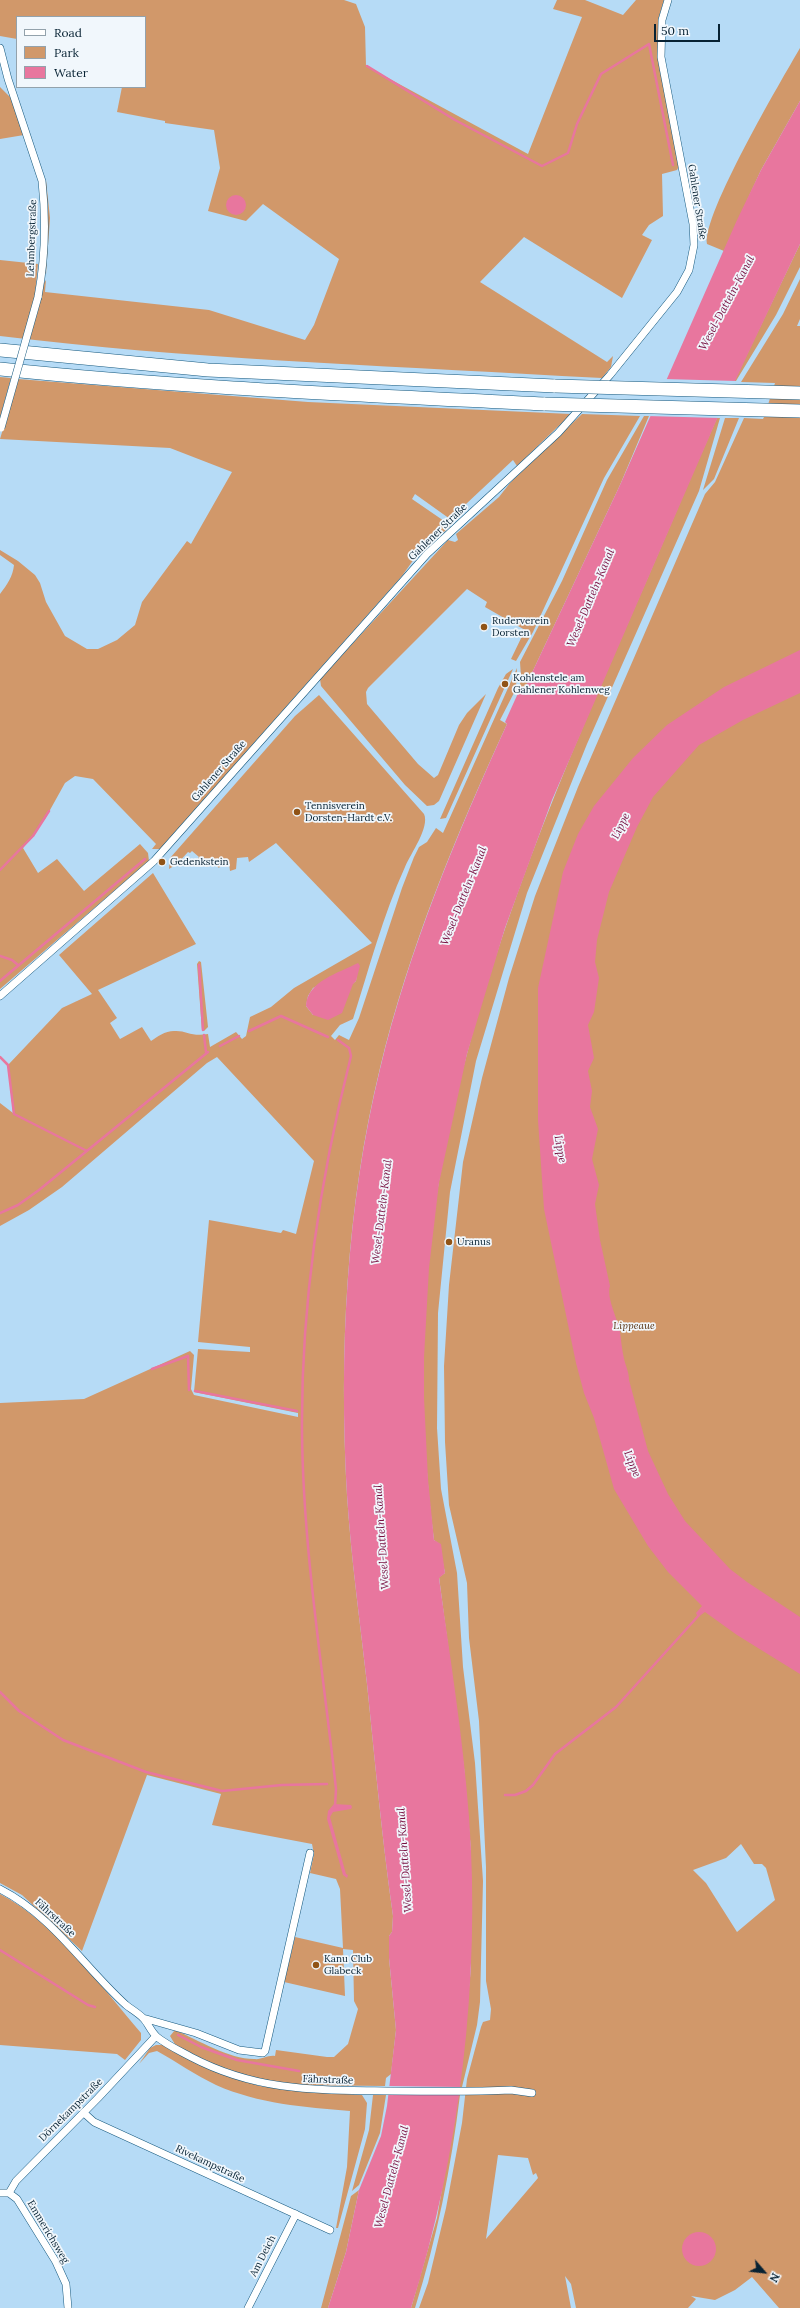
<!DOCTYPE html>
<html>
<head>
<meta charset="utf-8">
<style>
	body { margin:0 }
	#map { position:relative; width:800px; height:2308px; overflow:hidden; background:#b6dbf6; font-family:Lora,serif }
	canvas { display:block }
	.legend { position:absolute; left:16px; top:16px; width:130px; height:72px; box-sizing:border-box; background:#f1f7fc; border:1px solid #93a2ac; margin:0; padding:5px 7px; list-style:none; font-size:12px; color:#072233 }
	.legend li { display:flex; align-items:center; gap:8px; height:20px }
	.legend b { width:20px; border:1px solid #93a2ac }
	.north { position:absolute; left:744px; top:2252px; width:40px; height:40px; -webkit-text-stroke:3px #f1f7fc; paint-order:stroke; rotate:118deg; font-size:11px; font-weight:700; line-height:16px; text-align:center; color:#072233 }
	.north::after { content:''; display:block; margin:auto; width:14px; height:18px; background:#072233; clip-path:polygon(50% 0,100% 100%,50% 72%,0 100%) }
	.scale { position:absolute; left:654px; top:24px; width:66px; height:18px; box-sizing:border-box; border:2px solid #072233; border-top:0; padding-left:5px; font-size:12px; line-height:14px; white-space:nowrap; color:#072233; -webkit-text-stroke:3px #f1f7fc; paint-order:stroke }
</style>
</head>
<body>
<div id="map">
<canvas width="800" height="2308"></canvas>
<ul class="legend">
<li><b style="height:5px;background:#fff"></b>Road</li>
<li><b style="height:11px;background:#d1986a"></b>Park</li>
<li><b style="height:11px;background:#e8769e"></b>Water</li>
</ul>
<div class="north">N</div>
<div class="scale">50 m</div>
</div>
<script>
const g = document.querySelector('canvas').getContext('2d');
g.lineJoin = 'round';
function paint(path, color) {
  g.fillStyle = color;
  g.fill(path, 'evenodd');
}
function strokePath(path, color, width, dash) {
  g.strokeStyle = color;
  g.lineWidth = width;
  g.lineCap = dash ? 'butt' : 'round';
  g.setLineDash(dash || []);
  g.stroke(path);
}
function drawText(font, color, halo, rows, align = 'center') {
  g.font = font + ' Lora,serif';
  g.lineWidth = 3.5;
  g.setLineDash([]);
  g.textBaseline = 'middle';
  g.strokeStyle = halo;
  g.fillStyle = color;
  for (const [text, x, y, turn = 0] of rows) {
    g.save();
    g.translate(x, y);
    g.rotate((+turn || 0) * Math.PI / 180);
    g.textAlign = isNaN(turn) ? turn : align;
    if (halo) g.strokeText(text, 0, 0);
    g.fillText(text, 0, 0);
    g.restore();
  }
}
const green = new Path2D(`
	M0,0H344L356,4L365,27L366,66L528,154L582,17L553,9L557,0H585L623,15L636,0H664L658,20V60L679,166L677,170L662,174L663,216L649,225L642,235L652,240L622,298L524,237L480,282L607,362L613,356L611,367L602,378L562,376C374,365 186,359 0,336V260L38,264L35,296L46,280L45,292L209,310L305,340L314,325L339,259L263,204L246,221L208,211L220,168L214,130L165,123V121L117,112L122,87H145V17H17V39L0,36Z
	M800,48V101L761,170L724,251L707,244C702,215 782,79 800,48Z
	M0,87L14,101L24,135L0,139Z
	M46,180L50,218L46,274L45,273Z
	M800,244V267L776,315L736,381H734Z
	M800,279V319L797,326H800V2308H779L752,2277L735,2290L715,2300L691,2296L696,2299L688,2308H576L571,2284L565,2276L571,2308H419L428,2283L446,2208L462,2123L467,2079L481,2027L483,2022L490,2020L491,2009L486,1981V1867L479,1721L469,1638L467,1583L449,1505L445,1442L444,1366L449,1285L463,1162L482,1078L509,978L535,896L578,787L705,494L715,482L744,418L763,419L764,417L775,383L741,382L783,314ZM741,1844L754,1864H762L766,1868L775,1900L737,1932L706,1883L693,1870L726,1858ZM498,2155L528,2158L533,2175L536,2173L538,2178L486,2239Z
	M0,377L11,378L0,418Z
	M18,379L308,402L571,414L517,466L513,460L450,519L415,494L412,499L447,523L450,527L419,552L402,576L160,849H152L156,844L93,779L75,776L65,783L45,819L23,848L38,873L57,859L84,891L140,844L148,853L149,861L0,989V594C7,585 13,576 14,565L0,555V550L18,561L35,575L40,583L46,602L65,636L87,649H98L117,640L135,625L142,602L187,541L191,544L232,472L170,448L0,439Z
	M582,414L640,416L604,478L533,632L516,661L511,659L525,630L485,607L487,602L467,589L368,688L366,692L367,704L418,764L434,778L438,775L459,725L467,713L486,694L439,801L434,805L427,806L405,785L321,686L320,679L448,540L455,542L458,540L456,534L499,497L510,483Z
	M644,416H649L620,485L523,692L519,691L521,677L520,662L562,581L607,480Z
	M717,418H720L699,491L587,744L527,893L476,1061L450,1192L438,1313L437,1428L441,1489L457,1573L463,1667L475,1763L483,1881L480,2002L477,2025L462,2087H459L471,1968V1851L464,1768L439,1577L445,1573L439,1544L434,1540C419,1422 419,1299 439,1181C473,984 550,800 630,618C660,551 687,484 717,418Z
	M725,418H739L714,479L703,490Z
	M517,668L516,689L500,720L507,724C456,835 409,948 380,1068C346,1207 339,1353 347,1495C351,1558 360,1621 367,1684C375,1761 382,1839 393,1916L392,1932L389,1936V1958L396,2030L391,2074L386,2078L385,2086L286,2085L234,2074L176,2046L170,2036L175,2030C198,2040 229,2059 254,2059C262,2060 267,2055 275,2056L276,2050L327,2057H334L348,2044L358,2009L354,2001L353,1950L343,1949L345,1996L284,1982L295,1937L343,1948L340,1889L336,1879L310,1873L314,1854L312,1844L212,1825L221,1794L147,1775L82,1951L22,1895L0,1883V1403L84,1399L190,1351L194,1355L191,1389L194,1395L298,1417V1413L194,1392L198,1349L250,1352V1347L198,1342L209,1220L281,1233L283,1230L296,1234L314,1161L217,1057L207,1063L62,1187L29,1210L0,1226V1103L13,1113L8,1065L62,1008L92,994L59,955L153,873L196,944L98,990L117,1018L110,1023L120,1039L142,1027L151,1041C157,1037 165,1031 174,1031C186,1030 191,1037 208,1034L210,1047L236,1032L242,1039L246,1036L250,1017L271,1007L294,988L372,943L276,843L249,862L248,857L237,858L236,869L230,871L229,863H222L219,868L212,861L207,867L197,860L199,857L192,851L190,853L188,852L177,864L169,869L170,858L295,716L319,695L424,814C430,827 411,853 405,867C383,915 369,969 353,1019L340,1025L331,1036L335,1040L339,1035L349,1040L359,1018L402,888L414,857L419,847L427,842L436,828L443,833ZM358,964L356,981L313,1015L306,1006L308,996L313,988Z
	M513,669L446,818L440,819L498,688L506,674Z
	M199,961L201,962L208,1027L204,1031H202L197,964Z
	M0,1894C55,1923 101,1986 141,2033V2040L125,2060L117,2054L0,2045Z
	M156,2045H163L237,2079L260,2086L298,2091L362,2095L367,2103L365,2129L338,2228H336L347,2167L350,2111C304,2107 259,2104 216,2085C195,2075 177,2062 157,2051L149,2053L139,2064L150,2048Z
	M373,2095H386L380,2133L359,2185L352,2191L369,2130Z
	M458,2095H460C451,2168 437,2238 415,2308H411L437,2218Z
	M359,2190L346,2252L328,2308H321L351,2196Z`);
const water = new Path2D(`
	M800,101V244L717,419L552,800L505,928L467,1054L439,1183L429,1268L424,1357V1398L428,1479L434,1540L441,1544L445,1573L439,1578C450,1657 463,1737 469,1817C481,1976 460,2156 411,2308H328L346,2252L359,2190L381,2136L387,2106L396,2030L389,1958V1936L392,1932L393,1916C382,1839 375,1761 367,1684C360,1621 351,1558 347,1495C339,1353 346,1208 380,1069C409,949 456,836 507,724L505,722L519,691L523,692L620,485L737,220L761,170Z
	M226 205a10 10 0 1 1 20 0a10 10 0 1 1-20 0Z
	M800,650V693L743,720L699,745L653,797L637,827L609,892L597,940L595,962L599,978L594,1012L588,1025L594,1058L588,1071L592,1091L590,1107L598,1129L592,1159L599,1185L595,1204L600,1240L610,1286C606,1298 618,1319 620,1332C621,1340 622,1350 624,1359C626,1367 629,1372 629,1380L648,1451L668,1494L685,1521L730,1569L747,1582L800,1617V1674L737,1635L705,1612L698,1617L696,1613L702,1606L668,1572L648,1546L614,1489L594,1418L584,1393L576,1363L544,1209L538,1120V988L563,872L578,834L594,806L633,758L667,725L724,687Z
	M358,963L360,966L356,981L353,984L342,1013L328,1020L313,1015L306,1006C307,981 339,973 358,963Z
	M334,1804L351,1805L352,1807L351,1809L333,1812L330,1817L346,1874L348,1875L347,1878L343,1875L327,1819L328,1811Z
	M682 2249a17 17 0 1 1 34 0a17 17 0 1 1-34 0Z`);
const pier = new Path2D(`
	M664,379L736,381L720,418L647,416Z
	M388,2086L461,2087L460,2095H386Z`);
const stream = new Path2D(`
	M367,66L455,120L542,166L568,153L577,124L601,74L649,44L673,165
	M0,870L33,836L49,811
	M0,956L12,960L18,965
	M199,965L203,1030
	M0,981L145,859
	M249,1031L281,1016L328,1037
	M204,1035L206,1052
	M220,1046L239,1036
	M0,1057L8,1065L14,1114L87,1151
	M0,1213L18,1205L39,1190L208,1052
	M152,1369L188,1356L189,1390
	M195,1391L297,1411
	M0,1692L19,1711L63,1740L146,1772L222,1791L282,1785L327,1784
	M505,1795H515L526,1791L533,1785L555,1754L616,1707L700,1614
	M335,1807L336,1789C323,1670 303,1550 302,1431C301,1304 320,1178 351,1056L349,1048L338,1040
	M0,1950L88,2005L95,2007
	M178,2035L201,2047L237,2060L299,2071`);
const street = new Path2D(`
	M0,48L8,79L42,181C46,218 45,260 38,297
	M0,996L154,861L427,554L558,433L610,375L677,292L689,270L694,245L693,224L661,57L662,20L668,0
	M0,1889C53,1916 83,1966 126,2005C131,2009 138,2013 143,2018C148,2023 151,2032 157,2037C167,2045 180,2051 191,2057C258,2092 317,2090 390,2091C431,2091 471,2092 511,2090L532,2093
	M143,2018L196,2033L239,2050L263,2053L265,2051L310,1853
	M84,2113L94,2122L330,2230
	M0,2193H9L16,2181L98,2098L156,2036
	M9,2193L17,2199L56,2262L66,2284L68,2308
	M248,2308L296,2214`);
const highway = new Path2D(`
	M0,350L208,370L555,386
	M0,369C181,388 363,395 545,404`);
const streetBridge = new Path2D(`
	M1,428L38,297`);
const highwayBridge = new Path2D(`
	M555,386L800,393
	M545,404L800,411`);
const markers = [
	[484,627,4,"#905316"],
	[505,684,4,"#905316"],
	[297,812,4,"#905316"],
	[162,862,4,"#905316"],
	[449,1242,4,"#905316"],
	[316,1965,4,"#905316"]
];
const streetNames = [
	["Gahlener Straße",697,202,81],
	["Lehmbergstraße",32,238,-88],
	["Gahlener Straße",438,532,-44],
	["Gahlener Straße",219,771,-49],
	["Fährstraße",55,1918,43],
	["Fährstraße",328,2080,2],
	["Dörnekampstraße",71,2110,-45],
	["Rivekampstraße",210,2164,25],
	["Emmerichsweg",48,2232,59],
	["Am Deich",263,2256,-63]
];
const poiNames = [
	["Ruderverein",492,621],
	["Dorsten",492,633],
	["Kohlenstele am",513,678],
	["Gahlener Kohlenweg",513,690],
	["Tennisverein",305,806],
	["Dorsten-Hardt e.V.",305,818],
	["Gedenkstein",170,862],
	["Uranus",457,1242],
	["Kanu Club",324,1959],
	["Glabeck",324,1971]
];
const parkNames = [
	["Lippeaue",634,1326]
];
const waterNames = [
	["Wesel-Datteln-Kanal",727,303,-62],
	["Wesel-Datteln-Kanal",591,598,-67],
	["Lippe",621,826,-64],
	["Wesel-Datteln-Kanal",464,896,-68],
	["Lippe",560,1149,80],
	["Wesel-Datteln-Kanal",382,1212,-83],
	["Lippe",632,1464,68],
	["Wesel-Datteln-Kanal",382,1537,-94],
	["Wesel-Datteln-Kanal",405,1860,-94],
	["Wesel-Datteln-Kanal",392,2177,-75]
];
paint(green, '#d1986a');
paint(water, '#e8769e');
paint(pier, '#b6dbf6');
strokePath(stream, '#e8769e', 2.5);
strokePath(street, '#16597f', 8);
strokePath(highway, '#16597f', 14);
strokePath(street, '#fff', 7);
strokePath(highway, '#fff', 13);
strokePath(streetBridge, '#16597f', 8, []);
strokePath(highwayBridge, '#16597f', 14, []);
strokePath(streetBridge, '#fff', 7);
strokePath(highwayBridge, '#fff', 13);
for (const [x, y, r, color] of markers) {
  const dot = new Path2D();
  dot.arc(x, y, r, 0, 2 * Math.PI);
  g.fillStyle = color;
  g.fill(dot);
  strokePath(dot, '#f1f7fc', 1.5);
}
drawText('10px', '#072233', '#f1f7fc', streetNames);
drawText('10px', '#072233', '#f1f7fc', poiNames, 'left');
drawText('italic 10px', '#583312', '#f1f7fc', parkNames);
drawText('italic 11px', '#781041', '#f1f7fc', waterNames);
</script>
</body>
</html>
